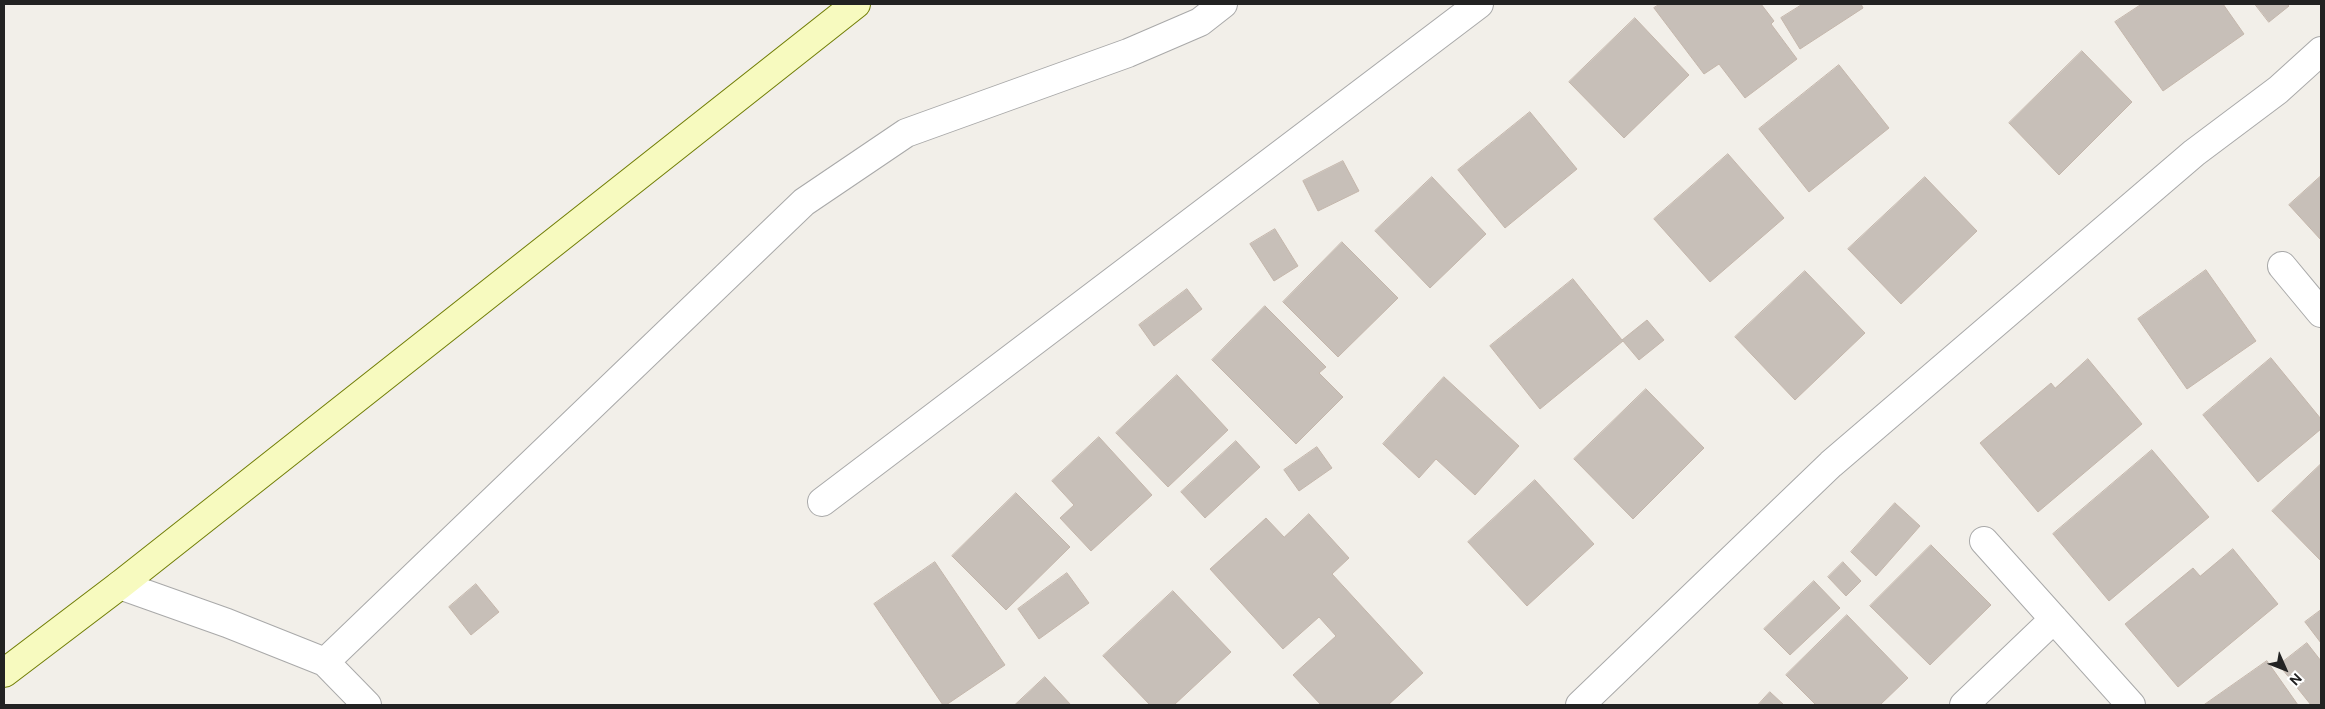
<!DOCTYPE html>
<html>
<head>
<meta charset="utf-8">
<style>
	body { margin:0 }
	#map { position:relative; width:2325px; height:709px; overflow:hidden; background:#f2efe9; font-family:"DM Sans",sans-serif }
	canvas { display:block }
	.frame { position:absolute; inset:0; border:5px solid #222; pointer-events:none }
	.north { position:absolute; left:2260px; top:644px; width:50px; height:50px; -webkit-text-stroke:4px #fff; paint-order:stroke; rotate:134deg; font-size:14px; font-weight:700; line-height:20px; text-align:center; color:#222 }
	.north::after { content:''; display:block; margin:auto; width:18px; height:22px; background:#222; clip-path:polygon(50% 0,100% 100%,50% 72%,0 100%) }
</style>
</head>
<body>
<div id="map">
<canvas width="2325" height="709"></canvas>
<div class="frame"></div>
<div class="north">N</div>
</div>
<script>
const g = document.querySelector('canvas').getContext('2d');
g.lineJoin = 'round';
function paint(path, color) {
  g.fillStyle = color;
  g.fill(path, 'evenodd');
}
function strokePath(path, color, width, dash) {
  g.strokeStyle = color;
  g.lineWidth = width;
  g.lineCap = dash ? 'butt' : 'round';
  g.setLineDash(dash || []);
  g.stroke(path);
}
const building = new Path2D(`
	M1660,4H1761L1774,21L1771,24L1797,59L1745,98L1719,64L1704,74L1654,8Z
	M1803,4H1861L1863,8L1800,49L1781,18Z
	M2142,4H2223L2244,34L2163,91L2115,22Z
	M2255,4H2287L2289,6L2269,22Z
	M1635,18L1689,75L1624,138L1569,82Z
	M2082,51L2132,102L2059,175L2009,123Z
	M1839,65L1889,128L1809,192L1759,129Z
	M1530,112L1577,169L1505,228L1458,170Z
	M1728,154L1784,218L1710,282L1654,219Z
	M1343,161L1359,191L1318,211L1303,181Z
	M2321,176V240L2289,205Z
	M1432,177L1486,234L1430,288L1375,231Z
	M1925,177L1977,231L1901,304L1848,249Z
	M1275,229L1298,266L1274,281L1250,244Z
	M1342,242L1398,298L1338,357L1283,302Z
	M2206,270L2256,341L2187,389L2138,319Z
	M1805,271L1865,333L1795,400L1735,337Z
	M1573,279L1622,340L1647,320L1664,340L1639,360L1623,341L1540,409L1490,346Z
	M1187,289L1202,309L1154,346L1139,325Z
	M1265,306L1326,367L1319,373L1343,397L1296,444L1212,360Z
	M2271,358L2321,419V429L2258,482L2203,415Z
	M2088,359L2142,424L2038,512L1980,443L2051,383L2055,388Z
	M1177,375L1228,430L1168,487L1116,433Z
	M1444,377L1519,446L1475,495L1436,459L1419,478L1383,444Z
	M1646,389L1704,448L1633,519L1574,459Z
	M1099,437L1152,495L1091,551L1060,518L1074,505L1052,481Z
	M1236,441L1260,467L1205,518L1181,492Z
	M1317,447L1332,468L1299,491L1284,470Z
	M2152,450L2209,517L2109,601L2053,534Z
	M2321,464V561L2272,511Z
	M1535,480L1594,544L1527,606L1468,542Z
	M1016,493L1070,547L1006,610L952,556Z
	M1895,503L1920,526L1876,576L1851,552Z
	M1309,514L1349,558L1332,574L1423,673L1388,705H1321L1293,675L1336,636L1319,617L1283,649L1210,569L1266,518L1284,537Z
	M1931,545L1991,605L1930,665L1870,606Z
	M2233,549L2278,604L2178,687L2125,624L2193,568L2200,576Z
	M935,562L1005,665L946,705H943L874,604Z
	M1843,562L1861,581L1846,596L1828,577Z
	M1067,573L1089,603L1039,639L1018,609Z
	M1814,581L1840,608L1790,655L1764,629Z
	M476,584L499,612L471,635L449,607Z
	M1173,591L1231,652L1174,705H1150L1103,656Z
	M2321,610V643L2305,622Z
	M1847,615L1908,678L1880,705H1816L1786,675Z
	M2307,643L2321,661V705H2311L2279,665Z
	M2267,661L2298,705H2204Z
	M1045,677L1071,705H1015Z
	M1770,692L1784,705H1758Z`);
const street = new Path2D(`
	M2282,266L2321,313
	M822,502L1479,4
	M1984,541L2131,705
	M120,585L227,623L325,662L367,705
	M325,662L804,202L906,133L1128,53L1200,22L1223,4
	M1580,705L1831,464L2194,153L2278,90L2321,51
	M1964,705L2054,619`);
const secondary = new Path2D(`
	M4,673L120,585L856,4`);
paint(building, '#c7bfb8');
strokePath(building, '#c4b6ab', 1);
strokePath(street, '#a9a9a9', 30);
strokePath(secondary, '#707d05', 30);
strokePath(street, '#fff', 28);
strokePath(secondary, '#f7fabf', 28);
</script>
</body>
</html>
